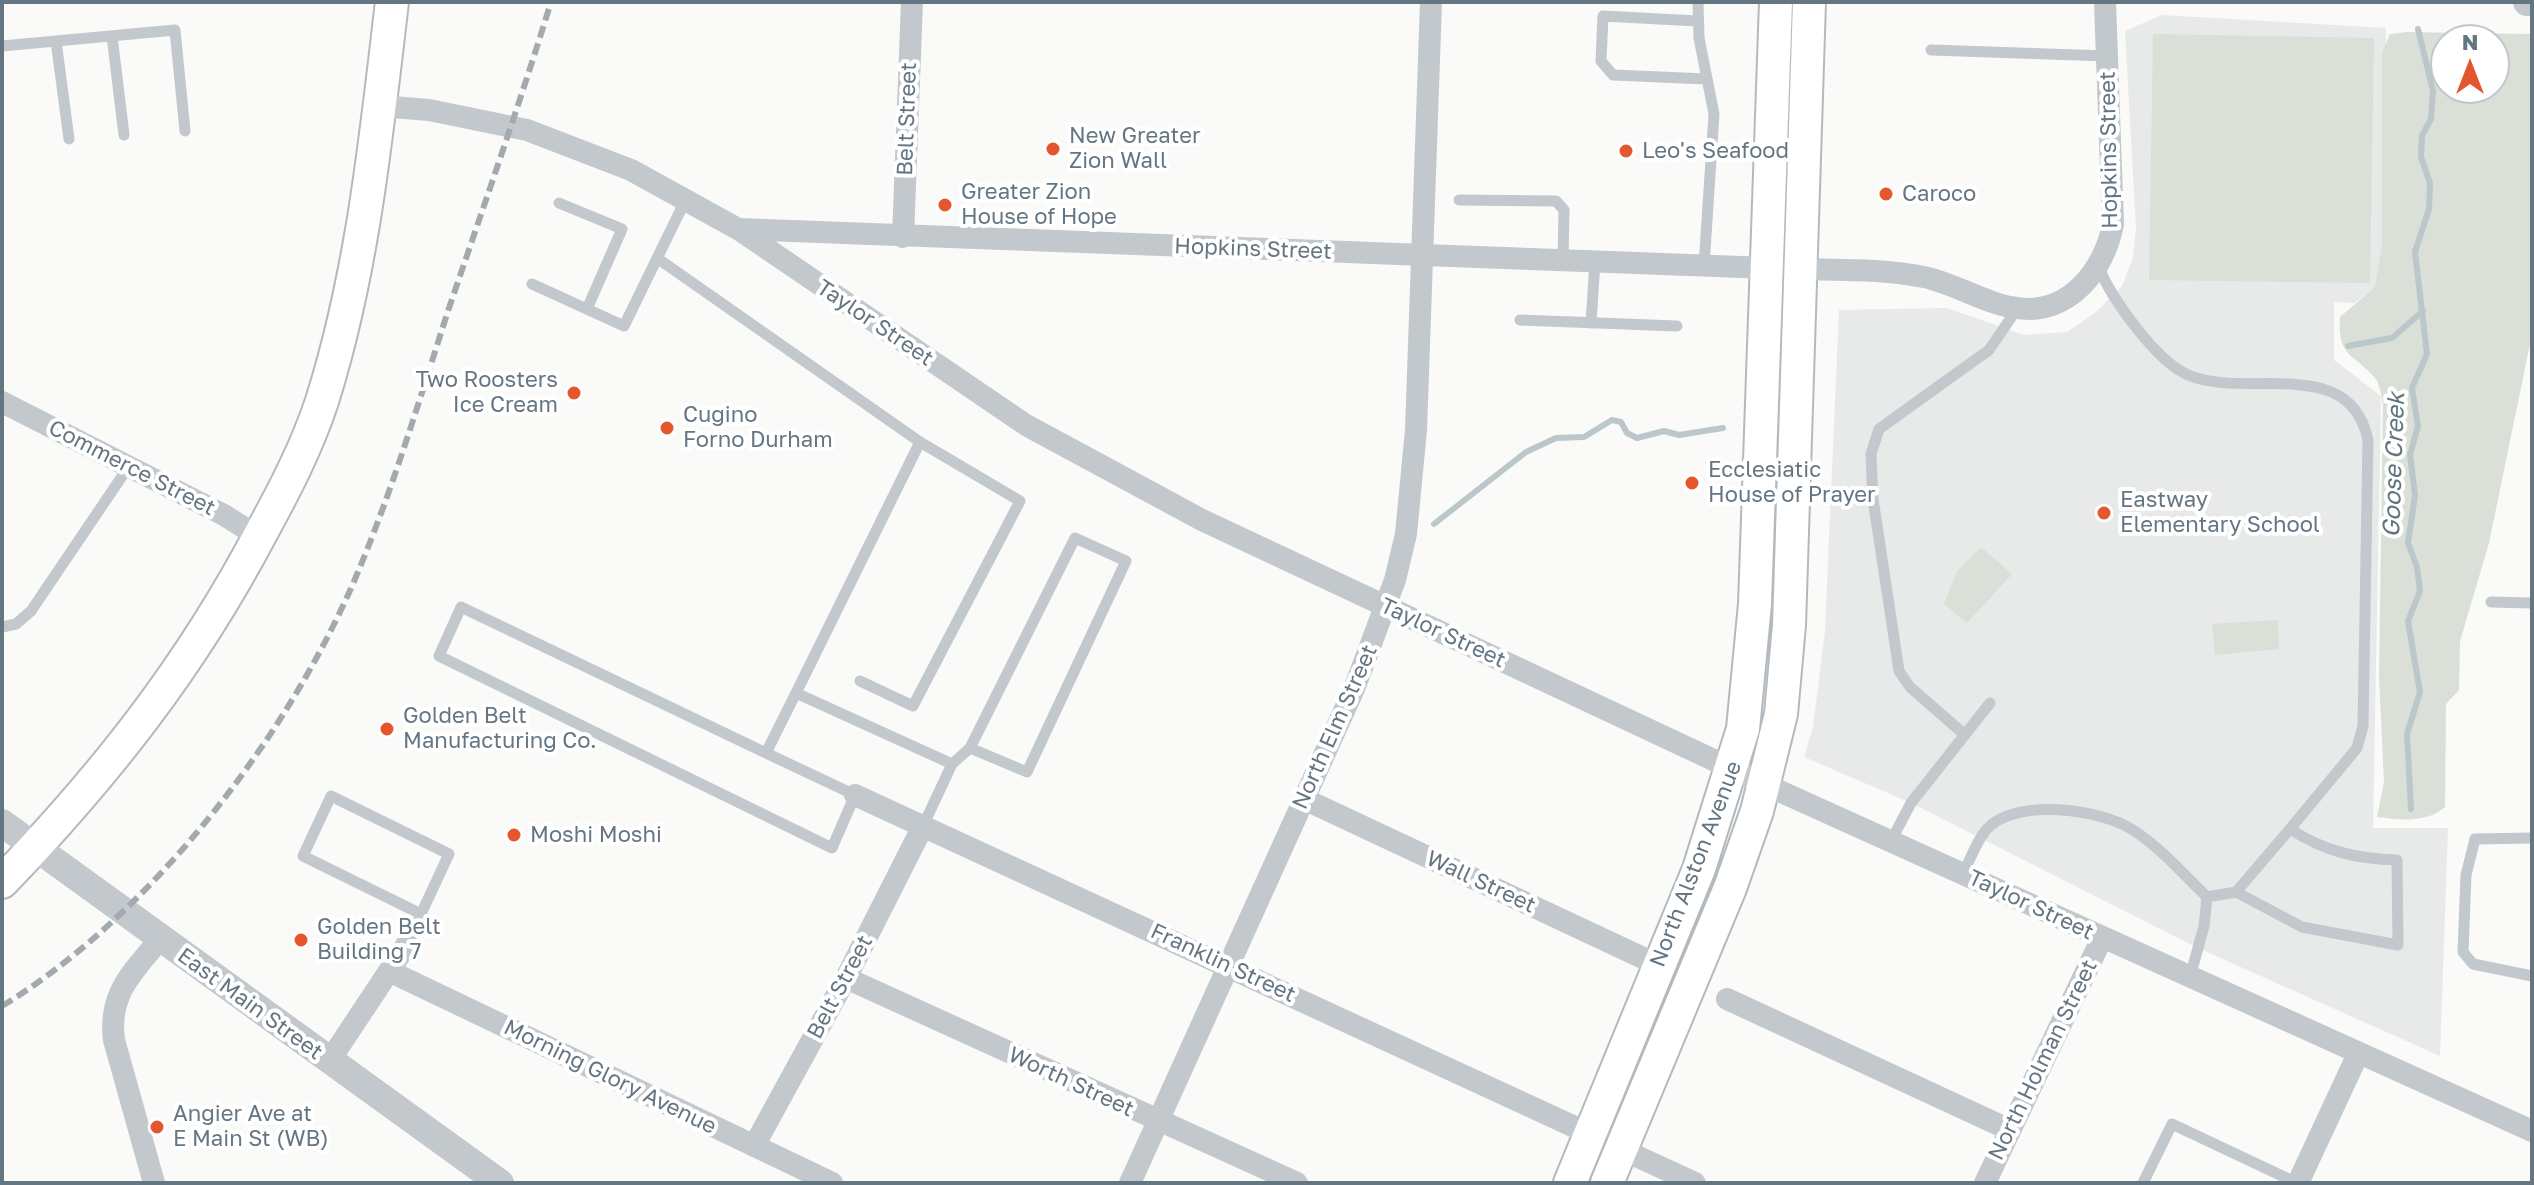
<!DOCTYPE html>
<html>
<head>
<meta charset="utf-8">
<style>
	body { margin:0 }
	#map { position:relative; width:2534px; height:1185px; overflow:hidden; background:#fafaf8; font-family:"Golos Text",sans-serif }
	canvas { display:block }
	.frame { position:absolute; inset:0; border:4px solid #657683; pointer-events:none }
	.north { position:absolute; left:2430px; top:24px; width:80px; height:80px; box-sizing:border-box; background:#fff; border:2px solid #c1c8cd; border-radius:50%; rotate:0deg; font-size:22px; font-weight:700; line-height:32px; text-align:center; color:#657683 }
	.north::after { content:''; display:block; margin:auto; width:28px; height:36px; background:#e4572e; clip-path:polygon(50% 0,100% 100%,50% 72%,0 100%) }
</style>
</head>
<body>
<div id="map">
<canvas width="2534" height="1185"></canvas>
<div class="frame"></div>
<div class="north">N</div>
</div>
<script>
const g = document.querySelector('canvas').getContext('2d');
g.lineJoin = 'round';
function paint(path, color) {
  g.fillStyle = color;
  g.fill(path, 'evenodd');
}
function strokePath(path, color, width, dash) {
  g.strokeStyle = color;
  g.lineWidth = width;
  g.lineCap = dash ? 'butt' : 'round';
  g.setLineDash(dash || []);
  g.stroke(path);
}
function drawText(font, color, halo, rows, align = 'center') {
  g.font = font + ' "Golos Text",sans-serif';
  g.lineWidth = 8;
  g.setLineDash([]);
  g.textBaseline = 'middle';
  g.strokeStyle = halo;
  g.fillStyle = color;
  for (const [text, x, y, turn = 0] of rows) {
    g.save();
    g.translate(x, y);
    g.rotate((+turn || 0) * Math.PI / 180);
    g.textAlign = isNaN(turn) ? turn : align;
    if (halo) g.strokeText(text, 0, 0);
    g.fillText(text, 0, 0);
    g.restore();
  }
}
const built = new Path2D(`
	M2162,15L2386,28L2383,283L2354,303L2334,302V360L2381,396L2373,828H2448L2440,1056L2198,948L1911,803L1804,757L1813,727L1825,631L1839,310L1947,308L2024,335L2067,332L2096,312L2122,286L2133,258L2136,230L2125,31Z`);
const green = new Path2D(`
	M2407,32L2532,34V334L2489,543L2460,641L2459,690L2446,704L2445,807C2427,823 2401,820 2377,817L2384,782L2379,677L2383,404C2381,396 2380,385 2376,379C2354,353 2337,358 2340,317L2375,287L2382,246V53L2390,34ZM2446,40H2494V88H2446Z
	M2153,34L2374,38L2370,283L2149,280Z
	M1981,547L2012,574L1967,623L1944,604L1957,571Z
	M2278,620L2279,649L2215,655L2212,624Z`);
const stream = new Path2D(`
	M2348,346L2392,338L2423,311
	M1434,524L1526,452L1556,438L1584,437L1612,420L1621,422L1627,433L1637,438L1664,431L1679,435L1723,428
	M2411,809L2407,734L2420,692L2408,621L2420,591L2417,567L2408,543L2415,495L2410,455L2418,426L2412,388L2427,354L2415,252L2429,209L2430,183L2421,157L2422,136L2431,119L2433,91L2418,29`);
const service = new Path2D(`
	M1698,2L1699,38L1714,114L1704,266
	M1697,21L1603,16L1601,61L1613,75L1707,79
	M112,36L124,135
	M56,41L69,139
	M2,46L175,30L185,131
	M1931,50L2107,56
	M1459,200L1556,201L1564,210L1563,261
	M559,203L622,229L587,309
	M657,258L920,442L1020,501L913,706L860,681
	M2099,268C2112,299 2156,361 2188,375C2247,400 2350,353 2368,440L2363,726L2357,748L2290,829
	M532,284L624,326L686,199
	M1520,320L1677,326
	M1591,323L1595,262
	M2491,602L2532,603
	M2,627L16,624L31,611L129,466
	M796,693L920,442
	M1965,735L1910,687L1899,671L1873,499L1871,454L1879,429L1989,350L2017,309
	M766,753L855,795L832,848L439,656L461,607L766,753L796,693L952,764L970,748L1075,538L1126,561L1027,772L970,748
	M923,826L952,764
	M2532,838L2475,839L2466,875L2463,952L2473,964L2532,976
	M1891,841L1911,803L1990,703
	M1963,874C1970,860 1976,842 1986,830C2014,797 2101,809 2133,830C2161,848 2183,874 2207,897L2204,926L2190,977
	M2207,897L2236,892L2302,927L2398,945L2397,860C2356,859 2324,851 2290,829L2236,892
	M407,944L449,854L331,796L303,856L421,914
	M2143,1183L2172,1124L2297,1183`);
const minor = new Path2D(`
	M380,106L429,110L527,130L631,170L738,229L1026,425L1202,520L1786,794L2532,1131
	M739,229L1768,268
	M903,237L912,2
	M1802,269C1842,270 1885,269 1924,277C1956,284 1986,304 2017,308C2069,316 2105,269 2113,224L2105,2
	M2,402L224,515L259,537
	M855,795L1590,1134
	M1304,799L1658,965
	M389,971L832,1183
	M846,978L1297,1183
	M1727,999L2010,1130
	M330,1060L407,944
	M754,1146L846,978L923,826
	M1621,1149L1695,1183
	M154,1183L114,1040C108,994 132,973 160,939
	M1130,1183L1354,689L1395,580L1406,534L1416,430L1431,2
	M1985,1183L2102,938
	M2298,1183L2358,1054`);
const tertiary = new Path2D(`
	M2527,2H2532
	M2,823L500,1183`);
const secondary = new Path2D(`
	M2,882C106,774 191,666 261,533C284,491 307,447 322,401C363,271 376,137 392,2
	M1570,1183L1699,869L1743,729L1755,604L1776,2
	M1607,1183L1730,888L1757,811L1781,714L1789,625L1809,2`);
const rail = new Path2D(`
	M2,1006C150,916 287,738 355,579C392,492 419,401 448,311C483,208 519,106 551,2`);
const markers = [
	[1053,149,8,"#e4572e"],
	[1626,151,8,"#e4572e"],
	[1886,194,8,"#e4572e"],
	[945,205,8,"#e4572e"],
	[574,393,8,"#e4572e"],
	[667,428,8,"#e4572e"],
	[1692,483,8,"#e4572e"],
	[2104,513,8,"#e4572e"],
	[387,729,8,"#e4572e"],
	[514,835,8,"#e4572e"],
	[301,940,8,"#e4572e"],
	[157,1127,8,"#e4572e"]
];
const streetNames = [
	["Belt Street",907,119,-88],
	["Hopkins Street",2109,150,-91],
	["Hopkins Street",1253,249,2],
	["Taylor Street",875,323,34],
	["Commerce Street",132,468,27],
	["Taylor Street",1443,633,25],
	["North Elm Street",1335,727,-66],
	["North Alston Avenue",1696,864,-69],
	["Wall Street",1481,882,25],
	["Taylor Street",2031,905,25],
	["Franklin Street",1223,963,25],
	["Belt Street",840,987,-62],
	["East Main Street",250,1004,36],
	["North Holman Street",2043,1060,-64],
	["Morning Glory Avenue",610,1077,26],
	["Worth Street",1071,1082,25]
];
const poiNames = [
	["New Greater",1069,136],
	["Zion Wall",1069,161],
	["Leo's Seafood",1642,151],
	["Greater Zion",961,192],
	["House of Hope",961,217],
	["Caroco",1902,194],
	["Two Roosters",558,380,"right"],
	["Ice Cream",558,405,"right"],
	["Cugino",683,415],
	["Forno Durham",683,440],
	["Ecclesiatic",1708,470],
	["House of Prayer",1708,495],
	["Eastway",2120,500],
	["Elementary School",2120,525],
	["Golden Belt",403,716],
	["Manufacturing Co.",403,741],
	["Moshi Moshi",530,835],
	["Golden Belt",317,927],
	["Building 7",317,952],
	["Angier Ave at",173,1114],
	["E Main St (WB)",173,1139]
];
const waterNames = [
	["Goose Creek",2394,465,-88]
];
paint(built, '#e8e9e9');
paint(green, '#dadfd7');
strokePath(stream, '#bbc7cb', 6);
strokePath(secondary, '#b3babf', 36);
strokePath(service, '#c3c8cc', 11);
strokePath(minor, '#c3c8cc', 22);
strokePath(tertiary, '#c3c8cc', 28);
strokePath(secondary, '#fff', 32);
strokePath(rail, '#a2aab0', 6, [12, 6]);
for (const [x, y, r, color] of markers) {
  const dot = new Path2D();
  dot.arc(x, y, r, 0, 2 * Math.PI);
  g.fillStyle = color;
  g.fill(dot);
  strokePath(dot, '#fff', 3);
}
drawText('22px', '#657683', '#fff', streetNames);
drawText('22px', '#657683', '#fff', poiNames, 'left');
drawText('italic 24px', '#60757c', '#fff', waterNames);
</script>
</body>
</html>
